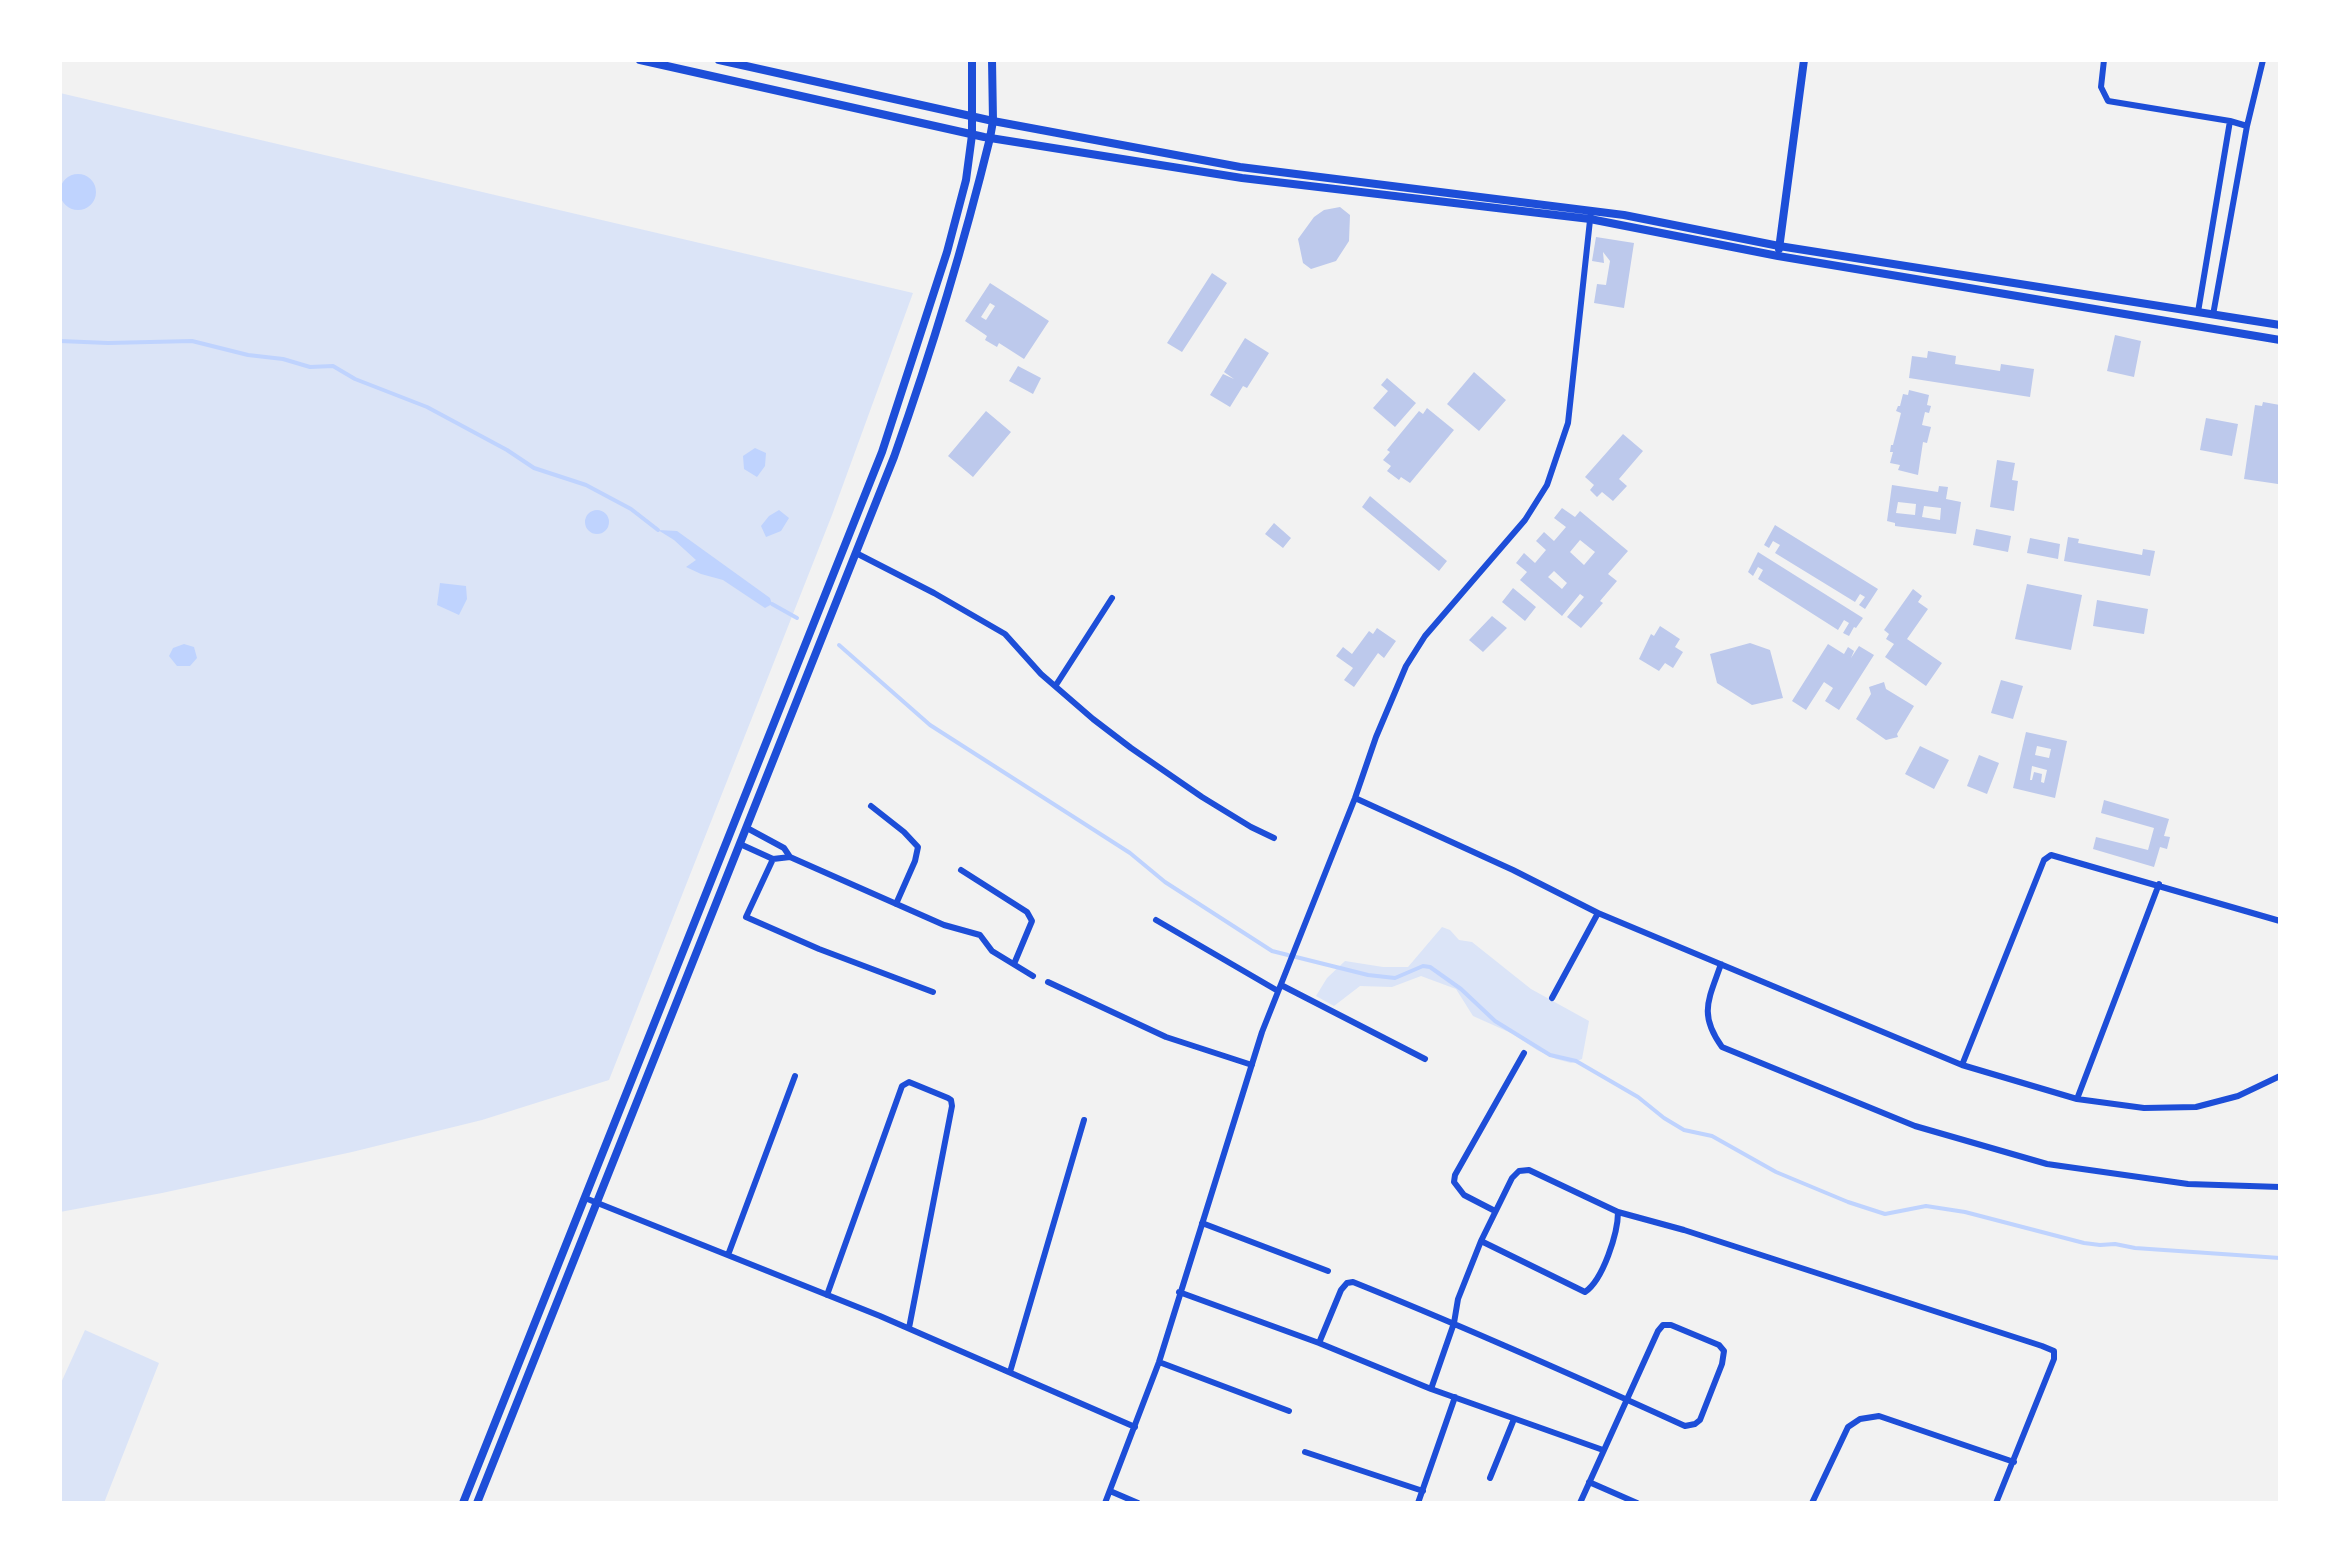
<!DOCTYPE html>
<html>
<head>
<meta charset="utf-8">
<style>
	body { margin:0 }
	#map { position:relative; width:2340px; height:1563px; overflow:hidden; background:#f2f2f2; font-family:"Noto Sans",sans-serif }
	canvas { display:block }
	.frame { position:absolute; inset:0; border:62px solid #fff; pointer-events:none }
</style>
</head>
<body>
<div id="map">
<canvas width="2340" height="1563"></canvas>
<div class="frame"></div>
</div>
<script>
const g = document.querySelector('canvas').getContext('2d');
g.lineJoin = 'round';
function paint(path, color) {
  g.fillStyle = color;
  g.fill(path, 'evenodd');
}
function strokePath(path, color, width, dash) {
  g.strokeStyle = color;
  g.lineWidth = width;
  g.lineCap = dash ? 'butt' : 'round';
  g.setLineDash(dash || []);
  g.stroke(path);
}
const green = new Path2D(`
	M60,93L913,293L832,515L609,1080L482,1120L352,1152L162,1193L60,1212Z
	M1442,927L1450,930L1459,940L1472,942L1531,989L1589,1021L1582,1059L1571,1063L1556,1059L1537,1050L1511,1033L1473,1016L1456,989L1421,976L1392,987L1360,986L1334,1006L1316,996L1327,978L1345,961L1383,967H1408Z
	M85,1330L159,1363L104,1503H60V1385Z`);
const water = new Path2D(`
	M60 192a18 18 0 1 1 36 0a18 18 0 1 1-36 0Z
	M755,448L766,453L765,466L757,477L744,469L743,456Z
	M585 522a12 12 0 1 1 24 0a12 12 0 1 1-24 0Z
	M779,510L789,518L781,531L766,537L761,526L769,516Z
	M658,530L677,531L770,598L772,604L765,608L723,580L701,574L686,567L696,560L674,540Z
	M440,583L466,586L467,599L459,615L437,605Z
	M184,644L194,647L197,658L190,666H177L169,656L173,648Z`);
const stream = new Path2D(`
	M60,341L108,343L192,341L248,355L283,359L310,367L333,366L355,379L427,407L507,450L534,468L586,485L631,509L658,530
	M772,604L797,618
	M839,645L930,725L1130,853L1165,882L1272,951L1368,975L1395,978L1423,966L1430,967L1461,989L1495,1021L1550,1055L1576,1061L1638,1097L1664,1118L1684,1130L1712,1136L1776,1172L1848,1202L1885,1214L1926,1206L1965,1212L2084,1243L2100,1245L2115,1244L2135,1248L2280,1258`);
const building = new Path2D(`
	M1340,207L1350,215L1349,241L1336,261L1311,269L1303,263L1298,239L1314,217L1324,210Z
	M1596,237L1634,243L1624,308L1594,303L1597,284L1606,285L1610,261L1603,252L1604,263L1592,261Z
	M1212,273L1227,283L1182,352L1167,343Z
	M990,283L1049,321L1024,359L999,343L997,347L985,340L987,336L965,321ZM990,303L995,306L986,320L981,317Z
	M2115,335L2141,341L2134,377L2107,371Z
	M1245,338L1269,353L1247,388L1243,386L1230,407L1210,395L1223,374L1234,379L1224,372Z
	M1928,351L1956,356L1955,364L2000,371L2001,364L2034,369L2030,397L1909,378L1912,356L1927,358Z
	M1018,366L1041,378L1033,394L1009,381Z
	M1474,372L1506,400L1479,431L1447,404Z
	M1387,378L1416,403L1395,427L1373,408L1388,391L1381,385Z
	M1909,390L1929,395L1927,405L1931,406L1929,413L1925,412L1922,425L1931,427L1927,443L1923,442L1918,475L1898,470L1900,465L1890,463L1893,452H1890L1891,445H1893L1901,413L1896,411L1898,406H1900L1903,394L1908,395Z
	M2263,402L2280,405V469L2278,484L2244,479L2255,405L2262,406Z
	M1427,408L1454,430L1410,483L1401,477L1399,480L1387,471L1391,466L1383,460L1390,452L1387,450L1419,411L1423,414Z
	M986,411L1011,432L973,477L948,456Z
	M2206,418L2238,424L2232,456L2200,450Z
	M1623,434L1643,451L1619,479L1627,486L1613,501L1602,492L1597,497L1590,490L1594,485L1585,477Z
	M1997,460L2015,463L2012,480L2018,481L2014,511L1990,507Z
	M1892,485L1938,492L1939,486L1948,487L1946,499L1961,502L1956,534L1895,526V523L1887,521ZM1898,502L1916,504L1915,515L1896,513ZM1924,506L1941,508L1940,520L1922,517Z
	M1370,496L1447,561L1439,571L1362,507Z
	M1562,508L1575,517L1580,511L1628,551L1608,574L1617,581L1600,601L1603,603L1581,628L1567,617L1584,597L1580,594L1562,616L1520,580L1527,572L1516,563L1524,553L1535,563L1546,550L1536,541L1544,532L1554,541L1566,527L1554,518ZM1580,540L1595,552L1584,565L1570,552ZM1554,571L1567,583L1562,589L1548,577Z
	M1274,523L1291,538L1283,548L1265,534Z
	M1775,525L1878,589L1865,609L1859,605L1865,597L1860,594L1855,602L1775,553L1780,545L1773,541L1769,548L1764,545Z
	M1976,529L2011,536L2008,552L1973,545Z
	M2068,537L2079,539L2078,543L2142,555L2143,549L2155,551L2150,576L2064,561Z
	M2030,538L2060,544L2058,559L2027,553Z
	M1758,552L1863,618L1856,628L1854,627L1849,636L1843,633L1849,623L1844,620L1838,630L1758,579L1763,570L1758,567L1753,576L1748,572Z
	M2027,584L2082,595L2071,650L2015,639Z
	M1513,588L1536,607L1525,621L1502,602Z
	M1913,589L1922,596L1918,602L1928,609L1907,639L1942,663L1926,686L1885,657L1894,644L1886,639L1889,634L1884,630Z
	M2097,600L2148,609L2144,634L2093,626Z
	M1492,616L1507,628L1483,652L1469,640Z
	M1660,626L1680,639L1675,647L1683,652L1673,668L1665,663L1659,671L1639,659L1651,634L1654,636Z
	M1377,628L1396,641L1384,658L1378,653L1354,687L1344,680L1353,668L1336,656L1343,647L1352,654L1369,631L1373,634Z
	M1750,643L1770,650L1783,698L1752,705L1717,683L1710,654Z
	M1828,644L1844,654L1848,647L1854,651L1851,658L1859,646L1874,655L1839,710L1825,701L1833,688L1824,682L1806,710L1792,701Z
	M2001,680L2023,686L2013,719L1991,713Z
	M1884,682L1886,689L1914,706L1897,734L1898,737L1886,740L1856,719L1871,694L1869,687Z
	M2026,732L2067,741L2055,798L2013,788ZM2037,746L2051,749L2049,758L2035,755ZM2032,766L2047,770L2044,783L2041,782L2042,774L2034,772L2032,780H2030Z
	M1920,746L1949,760L1934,789L1905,774Z
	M1979,755L1999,763L1987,794L1967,786Z
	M2104,800L2169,819L2164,836L2170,837L2167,849L2160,847L2154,867L2093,849L2096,837L2148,850L2154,828L2101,813Z`);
const minor = new Path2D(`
	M2104,60L2101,87L2108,101L2230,121L2247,126
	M2198,312L2230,121
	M2213,315L2247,126L2263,60
	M856,553L934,593L1005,634L1041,674L1093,719L1131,748L1202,797L1251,827L1274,838
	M1056,685L1112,598
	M1355,798L1513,870L1598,913L1962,1065L2077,1099L2144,1108L2196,1107L2238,1096L2280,1076
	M871,806L904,832L918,847L915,861L896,904
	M747,828L784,848L790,857L944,925L980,935L992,951L1033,976
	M740,844L773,859L790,857
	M773,859L746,917L819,949L933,992
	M961,870L1027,912L1032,921L1014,964
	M1156,920L1278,991
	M1721,964C1709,999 1698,1014 1722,1047L1915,1126L2047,1164L2188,1184L2280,1187
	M1048,982L1166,1037L1252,1065
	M1281,985L1425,1059
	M1552,998L1598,913
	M1962,1065L2044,860L2051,855L2280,921
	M2077,1099L2159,884
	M585,1198L880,1316L1135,1427
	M1495,1211L1464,1195L1454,1182L1455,1175L1524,1053
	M1202,1223L1328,1271
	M1481,1241L1585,1292C1603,1280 1618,1233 1618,1212
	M728,1255L795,1076
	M1179,1292L1319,1343L1431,1389L1603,1450
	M827,1295L902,1086L909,1082L948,1098L951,1100L952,1106L909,1328
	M1319,1343L1341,1290L1347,1283L1353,1282C1465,1327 1575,1376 1685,1426L1695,1424L1700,1420L1722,1364L1724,1351L1719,1345L1671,1325H1663L1658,1331L1580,1503
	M1159,1362L1289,1411
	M1010,1372L1084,1120
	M1431,1389L1454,1323L1458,1299L1481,1241L1512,1178L1519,1171L1529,1170L1618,1212L1684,1230L2042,1346L2054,1351V1359L1996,1503
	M1305,1452L1423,1491
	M1490,1478L1514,1419
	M1589,1482L1637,1503
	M1110,1491L1138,1503
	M1105,1503L1159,1362L1262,1032L1355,798L1376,737L1406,666L1425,636L1525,520L1547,485L1568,423L1591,211
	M1418,1503L1455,1397
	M1812,1503L1848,1427L1860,1419L1879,1416L2014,1462`);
const tertiary = new Path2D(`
	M1779,249L1804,60
	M463,1503L882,452L947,252L966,180L972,135V60
	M477,1503L894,457C932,350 963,248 990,138L993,121L992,60`);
const secondary = new Path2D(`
	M640,60L984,137L1242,178L1590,219L1778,256L2280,340
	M719,60L993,121L1240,167L1624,215L1779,246L2280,325`);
paint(green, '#dbe4f7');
paint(water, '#bfd3fe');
strokePath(stream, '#bfd3fe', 4);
paint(building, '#bdc9ec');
strokePath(minor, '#1d4ed8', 6);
strokePath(tertiary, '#1d4ed8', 8);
strokePath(secondary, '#1d4ed8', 8);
</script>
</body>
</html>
